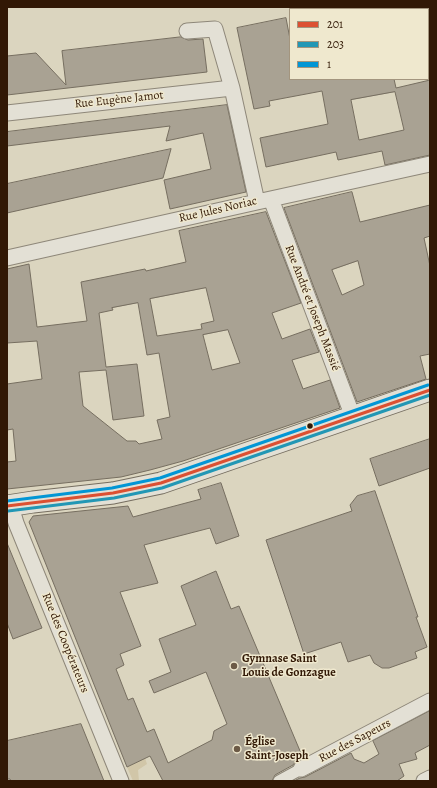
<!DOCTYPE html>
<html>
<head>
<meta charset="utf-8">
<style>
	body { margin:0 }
	#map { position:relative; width:437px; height:788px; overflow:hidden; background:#dbd5bf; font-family:Alegreya,serif }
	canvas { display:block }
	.frame { position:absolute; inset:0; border:8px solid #311805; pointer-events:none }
	.legend { position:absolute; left:289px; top:8px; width:140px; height:72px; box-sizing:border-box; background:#efe8ce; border:1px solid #a3957e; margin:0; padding:5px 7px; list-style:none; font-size:12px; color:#311805 }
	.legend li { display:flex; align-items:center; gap:8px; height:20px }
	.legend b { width:20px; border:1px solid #a3957e }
</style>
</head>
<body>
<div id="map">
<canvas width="437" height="788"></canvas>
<div class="frame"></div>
<ul class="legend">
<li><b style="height:5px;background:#dc5032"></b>201</li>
<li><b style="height:5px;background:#2297b5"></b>203</li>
<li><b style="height:5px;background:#0296d5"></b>1</li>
</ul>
</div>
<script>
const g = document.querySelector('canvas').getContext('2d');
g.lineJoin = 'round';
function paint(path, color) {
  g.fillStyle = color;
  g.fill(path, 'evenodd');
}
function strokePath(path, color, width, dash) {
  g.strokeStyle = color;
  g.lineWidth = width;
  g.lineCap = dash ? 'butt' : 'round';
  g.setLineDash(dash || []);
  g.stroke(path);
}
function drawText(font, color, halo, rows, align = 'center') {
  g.font = font + ' Alegreya,serif';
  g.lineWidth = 3;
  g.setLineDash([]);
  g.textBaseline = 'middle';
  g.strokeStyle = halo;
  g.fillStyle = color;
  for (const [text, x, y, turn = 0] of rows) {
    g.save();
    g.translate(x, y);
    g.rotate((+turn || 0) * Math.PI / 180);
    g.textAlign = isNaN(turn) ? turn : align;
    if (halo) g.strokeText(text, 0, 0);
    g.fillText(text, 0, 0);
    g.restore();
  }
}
const green = new Path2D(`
	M145,758L147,764L138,770L139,781H133L127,767Z`);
const building = new Path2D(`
	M286,18L290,39V79H394L396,88L430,80V155L385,165L382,151L338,160L336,152L266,167L260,138L328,124L322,91L269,101L270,106L254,109L237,28ZM395,92L404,130L359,140L351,100Z
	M181,37L188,40L203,39L207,72L7,95V56L36,53L66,85L62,51Z
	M227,105L246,192L170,209L164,180L211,169L203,133L166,141L170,126L7,146V132Z
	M171,149L163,178L7,213V184Z
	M352,192L360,222L430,205V236L424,238L430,266V354L420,356L426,379L357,402L284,208ZM358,261L364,285L342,295L332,270Z
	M266,212L301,303L272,313L282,339L310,329L319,352L292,360L303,389L330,380L340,408L183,461L150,470L121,477L7,489V462L16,461L13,429L7,430V384L42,379L37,341L7,343V269L29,264L37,327L87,321L81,282L145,269L146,271L186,262L179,231ZM206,288L214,321L201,324L202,329L157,336L150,299ZM138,303L147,355L159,353L170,417L157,420L162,439L139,444L136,441H127L83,406L79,372L106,370L113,420L144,416L137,364L106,367L99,313L113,310L112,308ZM228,330L240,363L212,370L203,335Z
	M430,439V468L379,486L370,459Z
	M221,483L239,536L216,544L210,528L144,545L158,583L120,592L141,646L120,654L124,665L116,669L128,700L133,698L147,732L154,729L168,763L212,740L214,731L227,724L206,672L154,693L149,681L171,672L159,639L196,625L181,586L216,571L231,609L239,606L303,758L296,761L293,765L275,775L272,781H163L150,756L127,767L29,522L33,516L128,506L133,517L201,499L198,490Z
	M375,491L418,617H416L427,647L415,652L417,658L389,668H382L374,663L370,655L348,662L341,642L304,654L266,540L352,511L350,505L357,496Z
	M7,543L42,628L13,639L7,623Z
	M430,711V745L415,753L417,759L399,764L404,776L397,781H294L300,778L305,777L351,753L354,759L364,763L379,754L373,741Z
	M81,724L104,781H11L10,779H7V741Z`);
const pedestrian = new Path2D(`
	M279,781L301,769`);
const minor = new Path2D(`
	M232,88L257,202
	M7,113L232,88L215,29L187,31
	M271,199L353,417
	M7,258L257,202L430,164
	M11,506L16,523L121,781
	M301,769L430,701
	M424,781L430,778`);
const secondary = new Path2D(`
	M7,506L33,502L113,493L161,483L430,390`);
const bus1 = new Path2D(`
	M7,506L113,493L161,483L430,390`);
const bus2 = new Path2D(`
	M8,511L114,498L162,488L430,395`);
const bus3 = new Path2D(`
	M7,501L112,488L160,478L428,385`);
const markers = [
	[310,426,3.5,"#311805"],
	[234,666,4,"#6c5a46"],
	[237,749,4,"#6c5a46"]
];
const streetNames = [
	["Rue Eugène Jamot",119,100,-6],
	["Rue Jules Noriac",218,210,-13],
	["Rue André et Joseph Massié",312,308,69],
	["Rue des Coopérateurs",65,643,68],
	["Rue des Sapeurs",355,741,-28]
];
const poiNames = [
	["Gymnase Saint",242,659],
	["Louis de Gonzague",242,673],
	["Église",245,742],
	["Saint-Joseph",245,756]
];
paint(green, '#d1c6a8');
paint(building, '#a9a293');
strokePath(building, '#766e60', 1);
strokePath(pedestrian, '#8e8779', 13);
strokePath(minor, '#8e8779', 17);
strokePath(secondary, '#766e60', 23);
strokePath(pedestrian, '#e3e0d5', 11);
strokePath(minor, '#e3e0d5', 15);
strokePath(secondary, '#e3e0d5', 21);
strokePath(bus1, '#dc5032', 3);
strokePath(bus2, '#2297b5', 3);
strokePath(bus3, '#0296d5', 3);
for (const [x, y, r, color] of markers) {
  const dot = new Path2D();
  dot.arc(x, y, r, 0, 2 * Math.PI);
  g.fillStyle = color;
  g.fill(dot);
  strokePath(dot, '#efe8ce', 1.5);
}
drawText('12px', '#311805', '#efe8ce', streetNames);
drawText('bold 12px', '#311805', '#efe8ce', poiNames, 'left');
</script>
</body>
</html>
